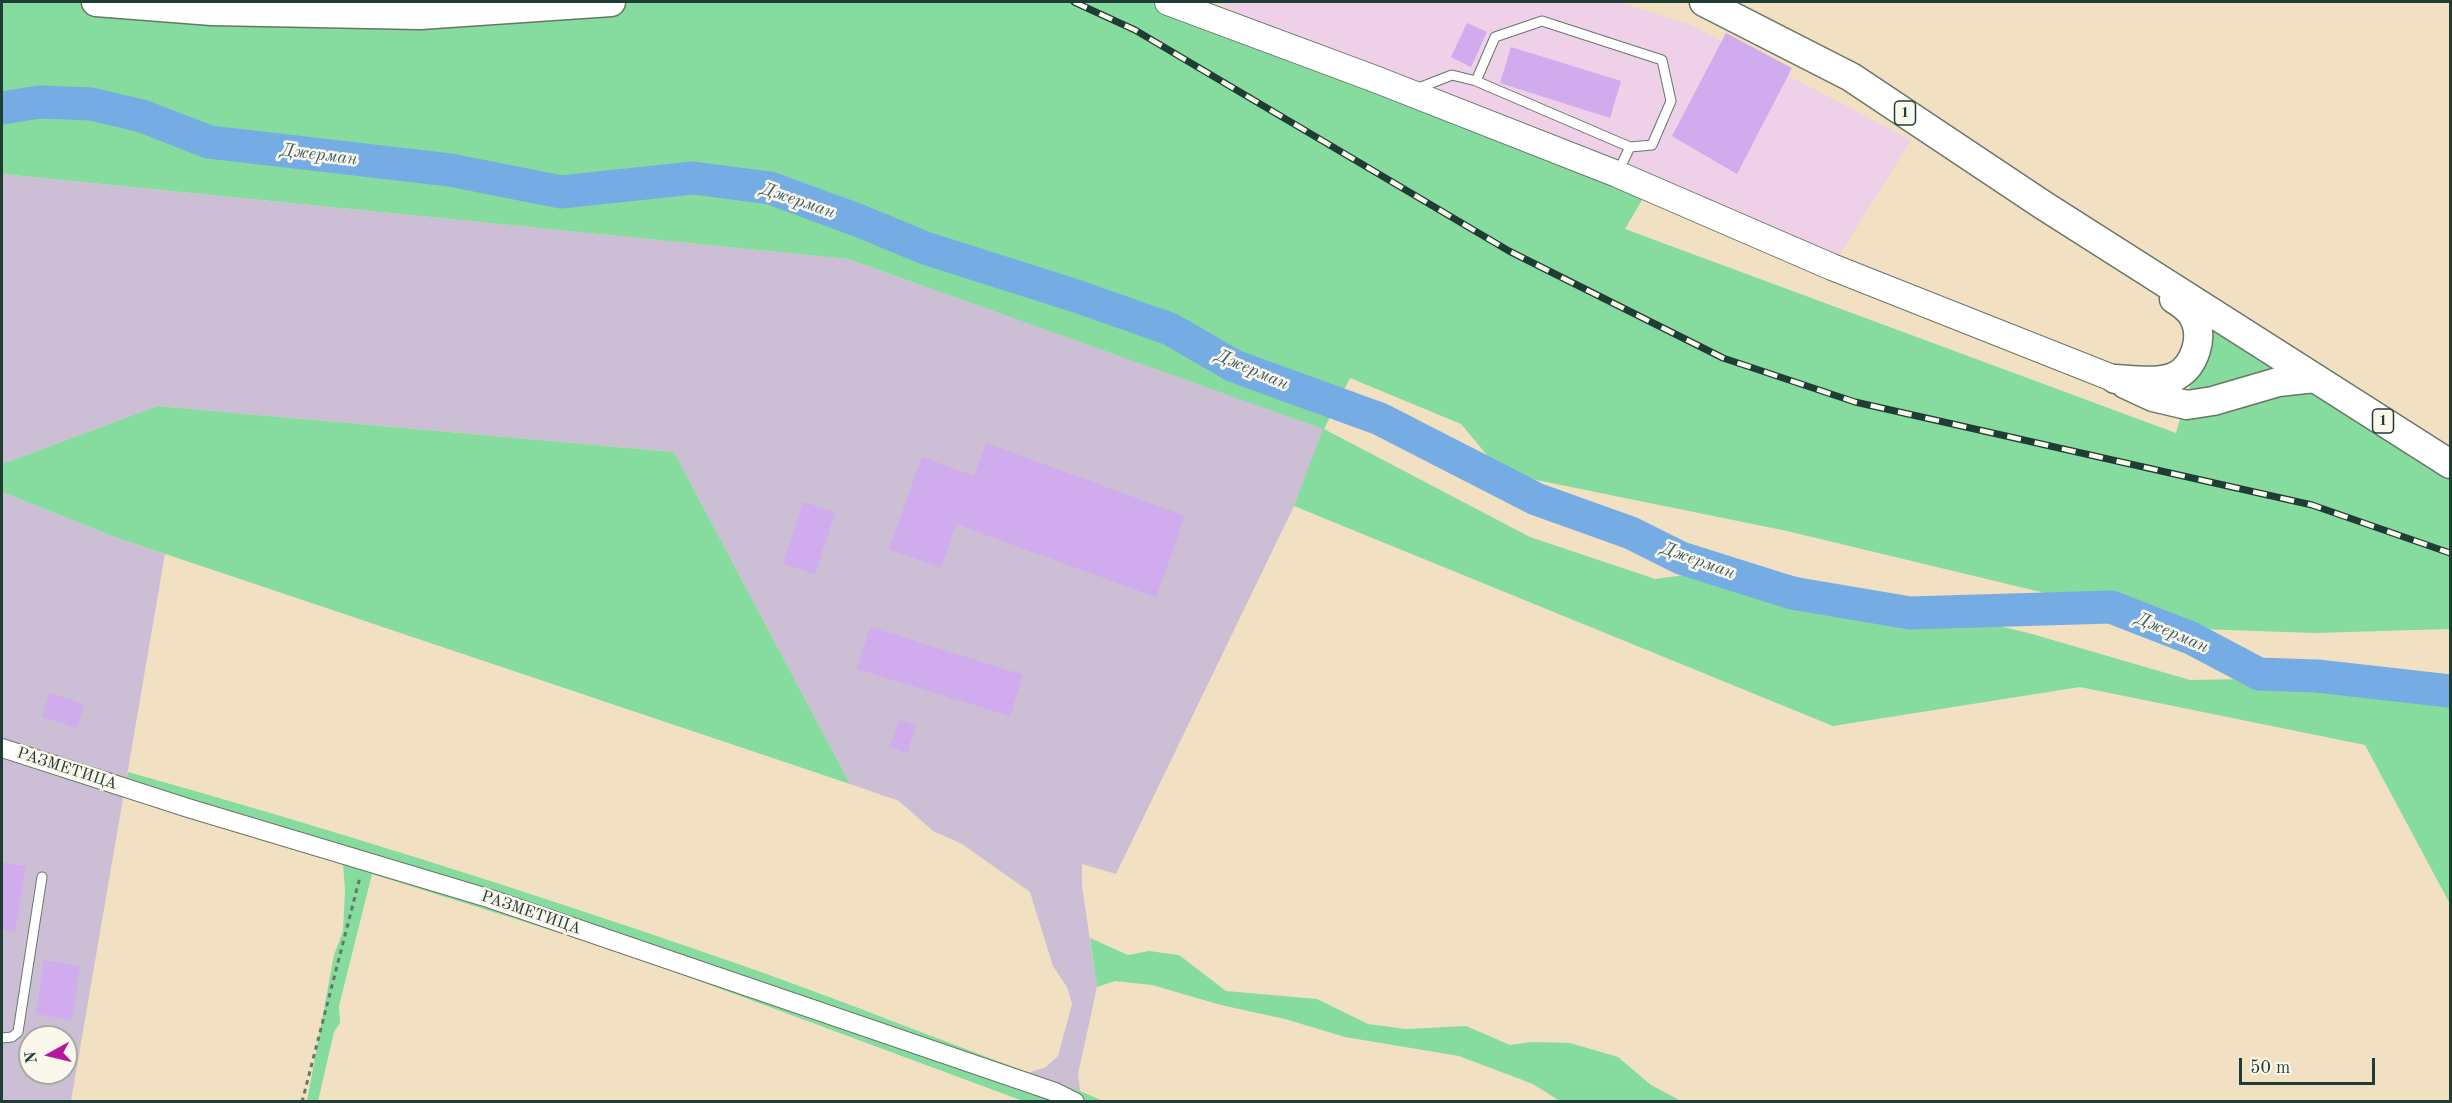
<!DOCTYPE html>
<html>
<head>
<meta charset="utf-8">
<style>
	body { margin:0 }
	#map { position:relative; width:2452px; height:1103px; overflow:hidden; background:#f1e0c1; font-family:"Old Standard TT",serif }
	canvas { display:block }
	.frame { position:absolute; inset:0; border:3px solid #1f3d34; pointer-events:none }
	.north { position:absolute; left:18px; top:1025px; width:60px; height:60px; box-sizing:border-box; background:#fbf7ec; border:2px solid #a3ada2; border-radius:50%; rotate:262deg; font-size:16px; font-weight:700; line-height:24px; text-align:center; color:#1f3d34 }
	.north::after { content:''; display:block; margin:auto; width:21px; height:27px; background:#b5179e; clip-path:polygon(50% 0,100% 100%,50% 72%,0 100%) }
	.scale { position:absolute; left:2239px; top:1058px; width:136px; height:27px; box-sizing:border-box; border:3px solid #1f3d34; border-top:0; padding-left:8px; font-size:18px; line-height:21px; white-space:nowrap; color:#1f3d34; -webkit-text-stroke:4px #fbf7ec; paint-order:stroke }
</style>
</head>
<body>
<div id="map">
<canvas width="2452" height="1103"></canvas>
<div class="frame"></div>
<div class="north">N</div>
<div class="scale">50 m</div>
</div>
<script>
const g = document.querySelector('canvas').getContext('2d');
g.lineJoin = 'round';
function paint(path, color) {
  g.fillStyle = color;
  g.fill(path, 'evenodd');
}
function strokePath(path, color, width, dash) {
  g.strokeStyle = color;
  g.lineWidth = width;
  g.lineCap = dash ? 'butt' : 'round';
  g.setLineDash(dash || []);
  g.stroke(path);
}
function drawText(font, color, halo, rows, align = 'center') {
  g.font = font + ' "Old Standard TT",serif';
  g.lineWidth = 5;
  g.setLineDash([]);
  g.textBaseline = 'middle';
  g.strokeStyle = halo;
  g.fillStyle = color;
  for (const [text, x, y, turn = 0] of rows) {
    g.save();
    g.translate(x, y);
    g.rotate((+turn || 0) * Math.PI / 180);
    g.textAlign = isNaN(turn) ? turn : align;
    if (halo) g.strokeText(text, 0, 0);
    g.fillText(text, 0, 0);
    g.restore();
  }
}
const built = new Path2D(`
	M1215,2H1619L1691,25L1911,140L1832,267L1375,79Z`);
const industrial = new Path2D(`
	M2,174L848,259L1324,429L1294,506L1116,874L1082,864V886L1097,987L1078,1074L1080,1091L1028,1073L1046,1067L1058,1056L1072,1004L1067,987L1053,966L1030,892L962,844L933,831L899,801L850,784L674,452L157,406L2,464Z
	M2,492L112,536L165,554L71,1101H2ZM30,1037H66V1073H30Z`);
const green = new Path2D(`
	M2,2H1168L1649,188L1625,229L2176,433L2212,313L2450,470V629L2315,633L2142,627L2045,593L1787,531L1502,473L1461,424L1350,378L1324,429L1530,537L1655,579L1752,566L2032,634L2190,680L2429,676L2450,696V904L2365,745L2080,687L1833,726L1294,506L1323,429L848,259L2,174Z
	M157,406L674,452L850,784L112,536L2,492V464Z
	M128,772C325,827 521,889 715,956C838,998 958,1048 1080,1091L1103,1101H1023L624,953L372,874L339,1006L340,1023L334,1032L318,1101H307L334,955L343,931L345,891L343,863L123,796Z
	M1090,938L1128,955L1149,951L1179,955L1226,991L1317,999L1368,1024L1406,1029L1466,1026L1510,1045L1532,1042L1570,1043L1618,1057L1651,1085L1681,1101H1560L1533,1084L1459,1056L1345,1037L1285,1019L1221,1005L1152,985L1115,981L1097,987Z`);
const river = new Path2D(`
	M2,108L40,102L91,104L142,116L209,142L450,170L561,192L693,178L770,188L860,221L925,248L1076,296L1170,329L1234,366L1380,419L1536,499L1631,533L1681,558L1792,593L1910,613L2111,607L2191,638L2259,674L2317,676L2450,691`);
const building = new Path2D(`
	M1467,23L1487,32L1471,67L1451,57Z
	M1726,33L1792,68L1737,174L1672,136Z
	M1511,47L1621,81L1610,118L1500,83Z
	M986,443L1185,516L1156,597L956,524L941,568L889,549L922,457L974,476Z
	M803,502L835,512L815,574L783,564Z
	M870,627L1023,675L1010,716L857,669Z
	M49,693L84,704L77,728L42,717Z
	M899,720L916,726L907,753L890,747Z
	M2,862L26,866L15,932L2,929Z
	M44,960L80,966L72,1020L36,1014Z`);
const path = new Path2D(`
	M302,1102L360,877`);
const lane = new Path2D(`
	M1476,81L1495,37L1542,21L1662,60L1671,101L1652,145L1630,147
	M1416,89L1452,75L1476,81L1630,147L1618,172
	M2,1038L12,1037L18,1032L42,877`);
const street = new Path2D(`
	M2,748L188,808L491,899L1055,1092L1075,1102`);
const secondary = new Path2D(`
	M1168,2L1375,79L1617,174L1832,267L2115,379`);
const primary = new Path2D(`
	M96,2L212,11L420,15L611,2
	M1704,2L1851,77L2043,205L2450,464
	M2115,379C2134,380 2159,384 2176,376C2195,366 2204,337 2194,318C2190,309 2182,304 2174,299
	M2125,384L2153,397L2187,405L2213,401L2278,382L2315,378`);
const rail = new Path2D(`
	M1074,2L1135,30L1509,251L1723,358L1855,402L2312,505L2450,553`);
const shields = [
	[1905,113,21],
	[2383,421,21]
];
const shieldNames = [
	["1",1905,113],
	["1",2383,421]
];
const streetNames = [
	["РАЗМЕТИЦА",67,769,18],
	["РАЗМЕТИЦА",531,913,19]
];
const waterNames = [
	["Джерман",319,155,7],
	["Джерман",798,201,19],
	["Джерман",1252,370,23],
	["Джерман",1698,561,20],
	["Джерман",2172,633,23]
];
paint(built, '#eed0e8');
paint(industrial, '#ccbed4');
paint(green, '#86db9e');
strokePath(river, '#75ace4', 33);
paint(building, '#d0abee');
strokePath(lane, '#687665', 11);
strokePath(street, '#687665', 20);
strokePath(secondary, '#687665', 28);
strokePath(primary, '#687665', 31);
strokePath(path, '#687665', 3, [4.5, 4.5]);
strokePath(lane, '#fff', 9);
strokePath(street, '#fff', 18);
strokePath(secondary, '#fff', 26);
strokePath(primary, '#fff', 28);
strokePath(rail, '#1f3d34', 7);
strokePath(rail, '#fbf7ec', 4.5, [14]);
for (const [x, y, w] of shields) {
  const box = new Path2D();
  box.roundRect(x - w / 2, y - 12, w, 24, 4.5);
  g.fillStyle = '#fbf7ec';
  g.fill(box);
  strokePath(box, '#1f3d34', 1.5);
}
drawText('bold 15px', '#1f3d34', null, shieldNames);
drawText('16px', '#1f3d34', '#fbf7ec', streetNames);
drawText('italic 18px', '#395e69', '#fbf7ec', waterNames);
</script>
</body>
</html>
